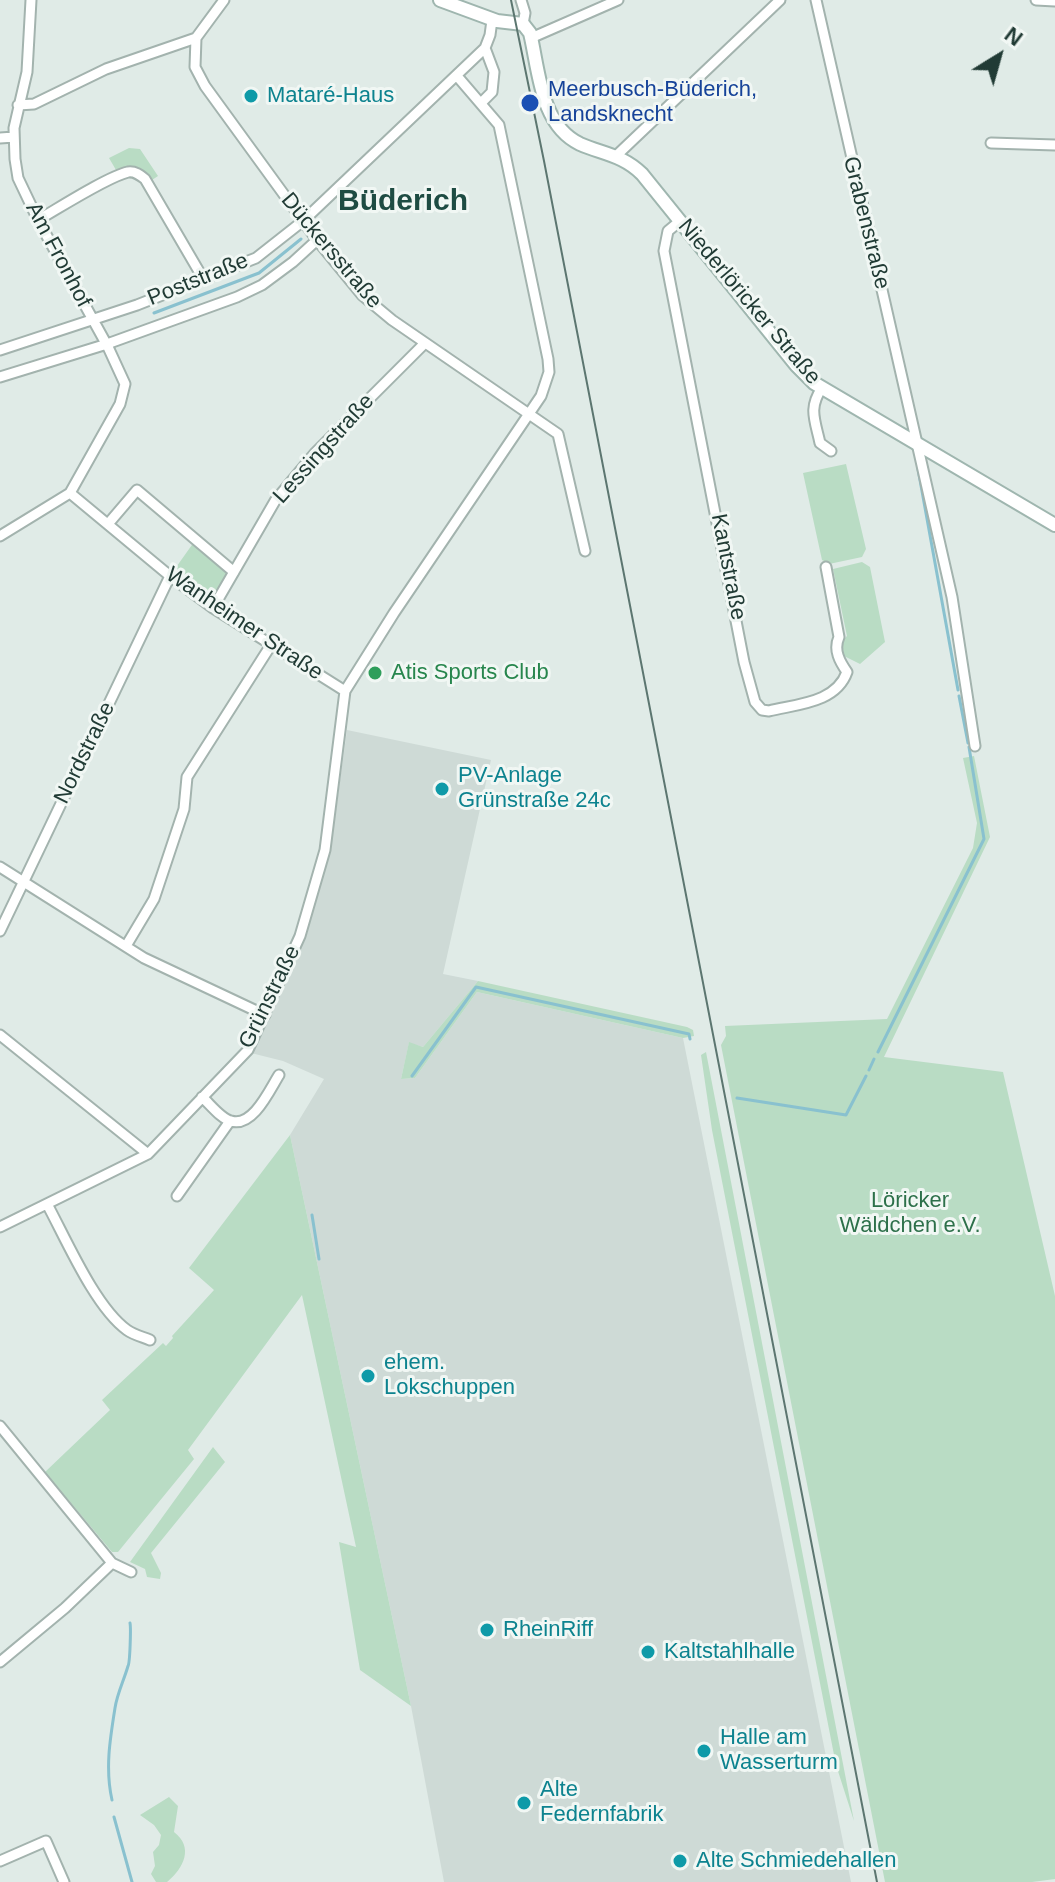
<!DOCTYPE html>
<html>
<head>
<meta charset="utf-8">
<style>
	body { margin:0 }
	#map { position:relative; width:1055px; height:1882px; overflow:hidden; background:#e0ebe7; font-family:Helvetica,sans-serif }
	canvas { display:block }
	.north { position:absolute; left:959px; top:16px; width:80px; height:80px; -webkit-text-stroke:6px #f1f7f4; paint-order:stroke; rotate:37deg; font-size:22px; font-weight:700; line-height:32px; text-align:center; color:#213b35 }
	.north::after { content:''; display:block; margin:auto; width:28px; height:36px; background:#213b35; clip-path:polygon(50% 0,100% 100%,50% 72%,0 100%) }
</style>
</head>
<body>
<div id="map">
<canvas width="1055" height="1882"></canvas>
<div class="north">N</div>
</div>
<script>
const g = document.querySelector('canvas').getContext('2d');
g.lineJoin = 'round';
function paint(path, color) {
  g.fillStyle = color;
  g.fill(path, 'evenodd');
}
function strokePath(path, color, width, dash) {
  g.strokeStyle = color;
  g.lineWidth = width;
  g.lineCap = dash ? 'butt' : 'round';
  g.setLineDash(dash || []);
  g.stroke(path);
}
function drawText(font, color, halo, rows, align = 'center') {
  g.font = font + ' Helvetica,sans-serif';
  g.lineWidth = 6;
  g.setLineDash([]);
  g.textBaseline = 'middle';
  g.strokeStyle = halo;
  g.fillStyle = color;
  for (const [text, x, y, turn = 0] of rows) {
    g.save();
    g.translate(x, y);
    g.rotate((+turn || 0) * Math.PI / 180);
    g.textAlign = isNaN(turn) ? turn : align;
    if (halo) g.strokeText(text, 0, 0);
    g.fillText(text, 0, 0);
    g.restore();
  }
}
const built = new Path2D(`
	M347,730L491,760L443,974L478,981L423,1047L409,1043L401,1079L415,1078L477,992L683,1038L851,1882H444L411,1706L290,1135L324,1079L283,1061L251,1053L305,940L330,853Z`);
const green = new Path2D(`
	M129,148L140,149L158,176L152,180C142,166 133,166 116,170L109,158Z
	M846,464L866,549L862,557L829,564L822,560L803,473Z
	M194,542L230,572L212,602L172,573Z
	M862,562L870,567L885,642L860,664L844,656L842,641L847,636L833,569Z
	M974,756L990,837L884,1057L1003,1072L1055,1296V1879L1032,1882H885L721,1045L726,1036L725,1026L887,1019L973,848L977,823L963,758Z
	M478,981L687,1027L693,1030L694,1036L683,1038L477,992L415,1078L401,1079L409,1042L423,1047Z
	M706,1052L854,1821L836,1765L712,1130L701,1055Z
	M290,1135L411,1706L360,1670L339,1542L356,1547L302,1295L188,1450L194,1459L118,1552H112L45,1472L110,1410L102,1400L163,1343L166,1346L173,1338L172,1336L214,1290L189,1268Z
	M213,1447L225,1462L151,1553L161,1573L160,1579L147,1577L145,1569L130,1562Z
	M169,1797L178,1806L174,1832C194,1847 184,1868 167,1882H156L151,1874L155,1866L153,1852L159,1845L161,1835L154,1825L140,1815Z`);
const stream = new Path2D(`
	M154,313L259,273L301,239
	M918,469L958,690
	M959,696L968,743
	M878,1052L984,839L969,747
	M869,1070L874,1059
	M412,1076L476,987L689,1034L690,1039
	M737,1098L846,1115L866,1076
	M312,1215L319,1259
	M112,1800C105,1769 110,1739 115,1708C117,1694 124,1680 128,1666C130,1663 131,1628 130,1623
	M114,1817L132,1882`);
const street = new Path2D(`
	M521,0L525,13L523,24
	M816,0L952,597L975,746
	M1036,0L1055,1
	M196,38L195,67L205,86L317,240L362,295L392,320L558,434L585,551
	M531,38L618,0
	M481,103L492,92L494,72L485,48
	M18,105L34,104L106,69L196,38L224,0
	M0,138L14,137
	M991,143L1055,145
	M617,155L780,0
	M38,220C59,208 107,177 128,172C135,171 140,175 145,179L204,280
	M680,221L668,231L664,251L744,662L755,702L762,710L769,711C797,704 836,703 847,672C840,662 833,650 839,637L826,567
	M0,350L137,305L256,258L303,221L485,48L490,35L492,20
	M0,377L107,344L237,297L262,285L293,262L317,240
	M822,388C808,408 815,420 820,443L831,451
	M70,493L170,576L213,608L345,691
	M108,524L137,490L234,572
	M0,536L70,493L120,404L125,384L108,347L38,220L18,178L15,159L14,128L27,72L31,0
	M213,608L275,501L316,452L425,343
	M0,867L144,958L265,1015
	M0,931L170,576
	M126,946L154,899L184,809L187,777L271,645
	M0,1035L148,1154
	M202,1097C210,1104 221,1119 231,1121C253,1128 270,1089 279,1075
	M177,1196L230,1121
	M47,1204C66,1239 95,1307 127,1330C134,1335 143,1337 150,1340
	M0,1227L148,1154L248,1050L300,936L325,850L345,691L394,613L541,396L549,372L548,359L499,125L457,76
	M0,1426L112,1563L131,1572
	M0,1662L65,1608L112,1563
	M0,1861L46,1841L64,1882`);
const secondary = new Path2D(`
	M440,0L497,21L523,24L530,33C539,70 540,125 580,144C603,154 623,155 642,174L796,365L814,383L1055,525`);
const tram = new Path2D(`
	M511,0L544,161L877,1882`);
const markers = [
	[251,96,8,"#0f9aa8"],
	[530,103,10,"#1a4fb4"],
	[375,673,8,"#2e9e5b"],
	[442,789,8,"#0f9aa8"],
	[368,1376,8,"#0f9aa8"],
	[487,1630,8,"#0f9aa8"],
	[648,1652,8,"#0f9aa8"],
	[704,1751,8,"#0f9aa8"],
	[524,1803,8,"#0f9aa8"],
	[680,1861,8,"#0f9aa8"]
];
const transitNames = [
	["Meerbusch-Büderich,",548,90],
	["Landsknecht",548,115]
];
const cultureNames = [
	["Mataré-Haus",267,96],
	["PV-Anlage",458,776],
	["Grünstraße 24c",458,801],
	["ehem.",384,1363],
	["Lokschuppen",384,1388],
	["RheinRiff",503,1630],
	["Kaltstahlhalle",664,1652],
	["Halle am",720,1738],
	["Wasserturm",720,1763],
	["Alte",540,1790],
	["Federnfabrik",540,1815],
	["Alte Schmiedehallen",696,1861]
];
const streetNames = [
	["Grabenstraße",866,223,76],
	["Dückersstraße",331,251,50],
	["Am Fronhof",58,255,62],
	["Poststraße",198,280,-22],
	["Niederlöricker Straße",749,302,50],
	["Lessingstraße",324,449,-48],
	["Kantstraße",728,567,79],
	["Wanheimer Straße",244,624,34],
	["Nordstraße",85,753,-64],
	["Grünstraße",270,997,-64]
];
const leisureNames = [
	["Atis Sports Club",391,673]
];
const parkNames = [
	["Löricker",910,1201],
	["Wäldchen e.V.",910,1226]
];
const districtNames = [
	["Büderich",403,202]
];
paint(built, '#cedad6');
paint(green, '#b9dcc4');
strokePath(stream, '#89c1cf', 3);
strokePath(street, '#a3b3ae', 13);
strokePath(secondary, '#9fb6af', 16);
strokePath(street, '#fff', 9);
strokePath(secondary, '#fff', 12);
strokePath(tram, '#5c7670', 2);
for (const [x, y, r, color] of markers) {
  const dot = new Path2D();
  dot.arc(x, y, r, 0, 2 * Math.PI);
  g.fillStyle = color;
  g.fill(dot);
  strokePath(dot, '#f1f7f4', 3);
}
drawText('22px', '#164399', '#f1f7f4', transitNames, 'left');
drawText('22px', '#0d838f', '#f1f7f4', cultureNames, 'left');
drawText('22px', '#213b35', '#f1f7f4', streetNames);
drawText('22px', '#27864d', '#f1f7f4', leisureNames, 'left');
drawText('22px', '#2d704a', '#f1f7f4', parkNames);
drawText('bold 30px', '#1e4c43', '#f1f7f4', districtNames);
</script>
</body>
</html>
